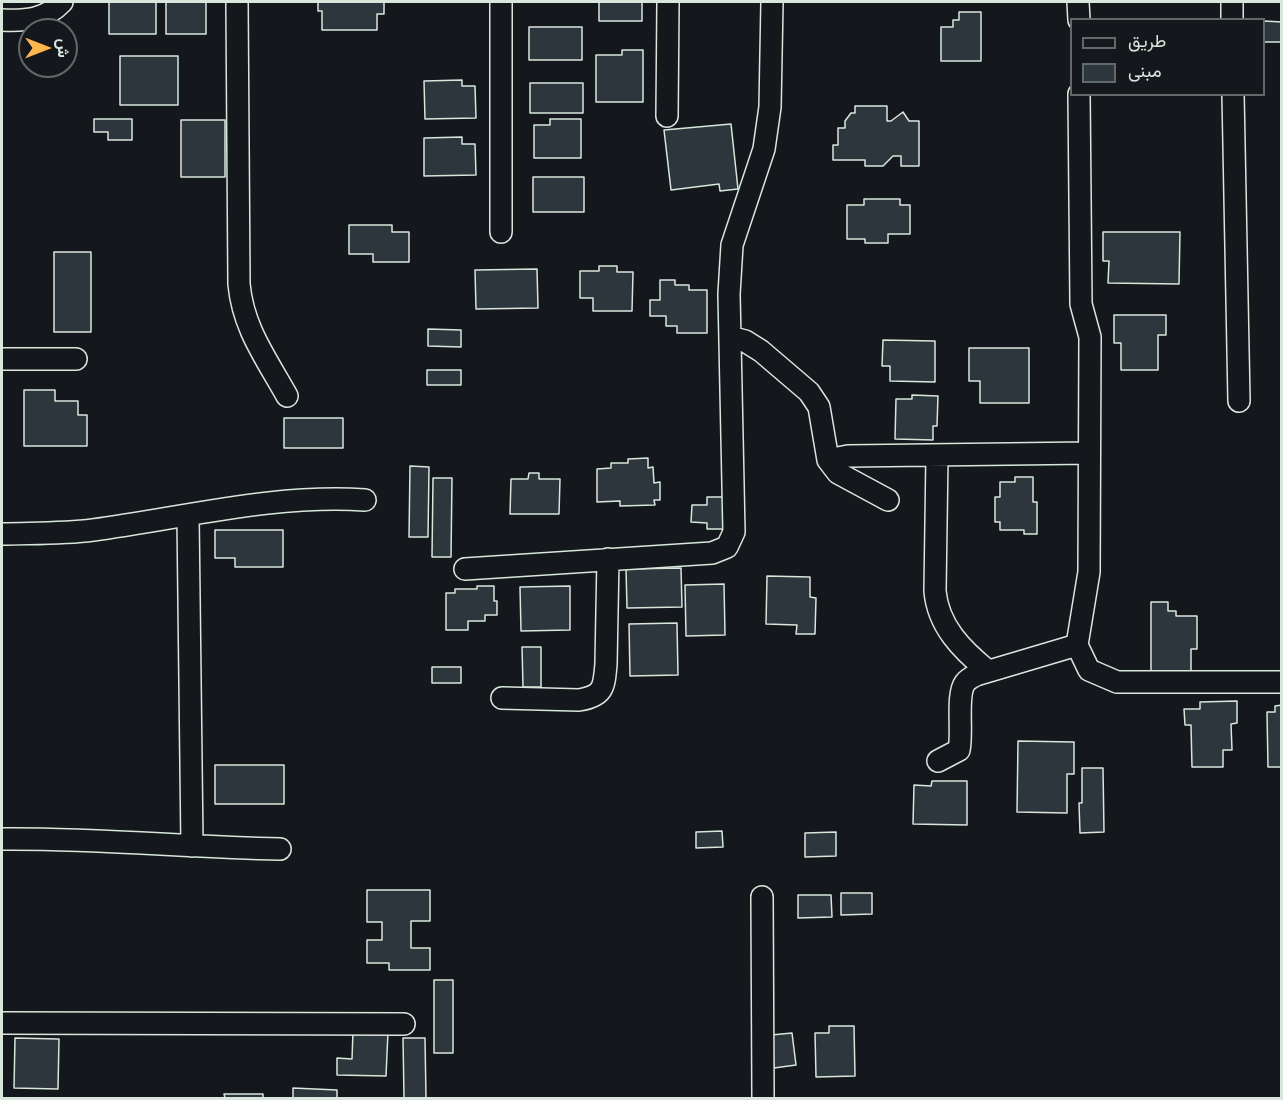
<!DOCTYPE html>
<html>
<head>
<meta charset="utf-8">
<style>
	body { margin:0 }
	#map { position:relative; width:1283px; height:1100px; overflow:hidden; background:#14181c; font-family:Ubuntu,Vazirmatn,sans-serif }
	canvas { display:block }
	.frame { position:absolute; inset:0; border:3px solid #d8e6dc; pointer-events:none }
	.legend { position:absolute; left:1070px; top:18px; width:195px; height:78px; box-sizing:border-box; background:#14181c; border:2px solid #626a69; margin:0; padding:8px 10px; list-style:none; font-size:18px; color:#d8e6dc }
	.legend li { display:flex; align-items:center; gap:12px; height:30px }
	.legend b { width:30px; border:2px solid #626a69 }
	.north { position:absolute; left:18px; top:18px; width:60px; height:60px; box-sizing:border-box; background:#14181c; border:2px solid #626a69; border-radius:50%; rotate:90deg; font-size:16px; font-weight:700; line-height:24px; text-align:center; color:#d8e6dc }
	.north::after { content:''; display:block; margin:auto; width:21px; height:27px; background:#ffb74d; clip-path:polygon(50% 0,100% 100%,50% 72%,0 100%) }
</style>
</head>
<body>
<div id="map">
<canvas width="1283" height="1100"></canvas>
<div class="frame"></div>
<ul class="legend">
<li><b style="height:8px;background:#14181c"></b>طريق</li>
<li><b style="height:16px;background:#2c363c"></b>مبنى</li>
</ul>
<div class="north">ش</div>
</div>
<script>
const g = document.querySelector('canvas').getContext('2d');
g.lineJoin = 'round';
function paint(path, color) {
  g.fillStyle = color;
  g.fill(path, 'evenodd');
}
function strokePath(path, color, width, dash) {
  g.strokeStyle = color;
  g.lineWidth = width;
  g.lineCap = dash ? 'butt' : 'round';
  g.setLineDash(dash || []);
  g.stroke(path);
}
const building = new Path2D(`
	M109,2H156V34H109Z
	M166,2H206V34H166Z
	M318,2H384V14H377V30H322V11H318Z
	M599,2H642V21H599Z
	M959,12H981V61H941V27H953V20H959Z
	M1264,21L1282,22V42H1264Z
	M529,27H582V60H529Z
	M622,50H643V102H596V55H622Z
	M120,56H178V105H120Z
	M462,80V86H475L476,118L425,119L424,81Z
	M530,83H583V113H530Z
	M855,106H887V121H891L903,112L909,121H919V166H901V156H893L883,166H865V160H833V145H838V128H845V121L851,113H855Z
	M94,119H132V140H108V132H94Z
	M550,119H581V158H534V125H550Z
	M181,120H225V177H181Z
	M731,124L738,189L720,191L719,184L671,190L664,130Z
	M462,137V144H475L476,175L424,176V138Z
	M533,177H584V212H533Z
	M864,199H900V205H910V234H888V243H865V239H847V205H864Z
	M349,225H392V232H409V262H373V254H349Z
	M1103,232H1180L1179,284L1108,283L1109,261H1103Z
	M54,252H91V332H54Z
	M599,266H617V272H633L632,311H593V298H580V271H599Z
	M537,269L538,308L476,309L475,270Z
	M660,280H675V285H689V290H707V333H677V326H666V316H650V300H660Z
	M1114,315H1166V335H1158V370H1121V343H1114Z
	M428,329L461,330V347L428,346Z
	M883,340L935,341V382L890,381V366H882Z
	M969,348H1029V403H980V381H969Z
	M427,370H461V385H427Z
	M24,390H55V401H78V415H87V446H24Z
	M912,395L938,396L937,426H933V440L895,439L896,399H912Z
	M284,418H343V448H284Z
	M648,458V468L653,467L654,483L660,482V500H654L655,505L620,506V501L597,502V469L611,468V463H628V459Z
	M410,466L429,467L428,537H409Z
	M529,473H539V479H560L559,514H510L511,479H528Z
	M1015,477H1033V502H1037V534H1024V530H1000V522H995V497H1000V482H1015Z
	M433,478H452L451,557H432Z
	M707,497H727L726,529H707V523L691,522L692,505H707Z
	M215,530H283V567H235V558H215Z
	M681,568L682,607L627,608L626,569Z
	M767,576L810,577V597L816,598L815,634H796L797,625L766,624Z
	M724,584L725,635L686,636L685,585Z
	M477,586H494V601H497V615H485V621H468V630H446V593H455V589H477Z
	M570,586V630L521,631L520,587Z
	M1151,602H1168V611H1176V616H1197V649H1191V674H1151Z
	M677,623L678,675L630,676L629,624Z
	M522,647H541V687H523Z
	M432,667H461V683H432Z
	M1237,701V723L1231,724L1232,750H1223V767H1192L1191,725H1185L1184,709H1200V702Z
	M1282,705V767H1268L1267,712H1275V706Z
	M1018,741L1074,742V774H1067V813L1017,812Z
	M215,765H284V804H215Z
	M1082,768H1103L1104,832L1080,833L1079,803H1082Z
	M932,781H967V825L913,824L914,785L931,786Z
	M722,831L723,847L696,848V832Z
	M836,832V856L805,857V833Z
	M367,890H430V921H411V948H430V970H389V963H367V940H382V922H367Z
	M841,893H872V914L841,915Z
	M798,895H831L832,917L798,918Z
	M434,980H453V1053H434Z
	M829,1026H854L855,1076L816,1077L815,1033H829Z
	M353,1031L388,1032L386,1076L337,1075V1058L352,1059Z
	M792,1033L796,1065L774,1068L771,1035Z
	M15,1038L59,1039L58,1089L14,1088Z
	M403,1038H425L426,1098H404Z
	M293,1088L337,1090V1098H293Z
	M224,1094H263V1098H225Z`);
const street = new Path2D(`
	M237,2L239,284C243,328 266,358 287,396
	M501,2V232
	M1078,2L1079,20
	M1232,2V20
	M2,20C26,21 45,20 62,2
	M1079,94L1081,304L1090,337L1089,572L1077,645L1089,670L1117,682H1282
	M1233,94L1239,401
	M667,116L668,2
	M730,337L745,341L761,351L809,392L819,407L828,460L838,473L888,500
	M2,359H76
	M937,456L935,591C938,626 962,650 988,671
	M828,460L848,456L1089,453
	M188,516L192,846
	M2,534C32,533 63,534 93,530C183,518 274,494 365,500
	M465,569L712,553L727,547L734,532L729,294L732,245L764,149L770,107L772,2
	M502,698L579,700C604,696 604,687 606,664L608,559
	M938,761L959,750C963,733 956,695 965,683C967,680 972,677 976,675L1077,645
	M2,839C95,838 187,847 280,849
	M762,897L763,1098
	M2,1023L404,1024`);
paint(building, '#2c363c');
strokePath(building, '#d8e6dc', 1.5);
strokePath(street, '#d8e6dc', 24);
strokePath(street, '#14181c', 21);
</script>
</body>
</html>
